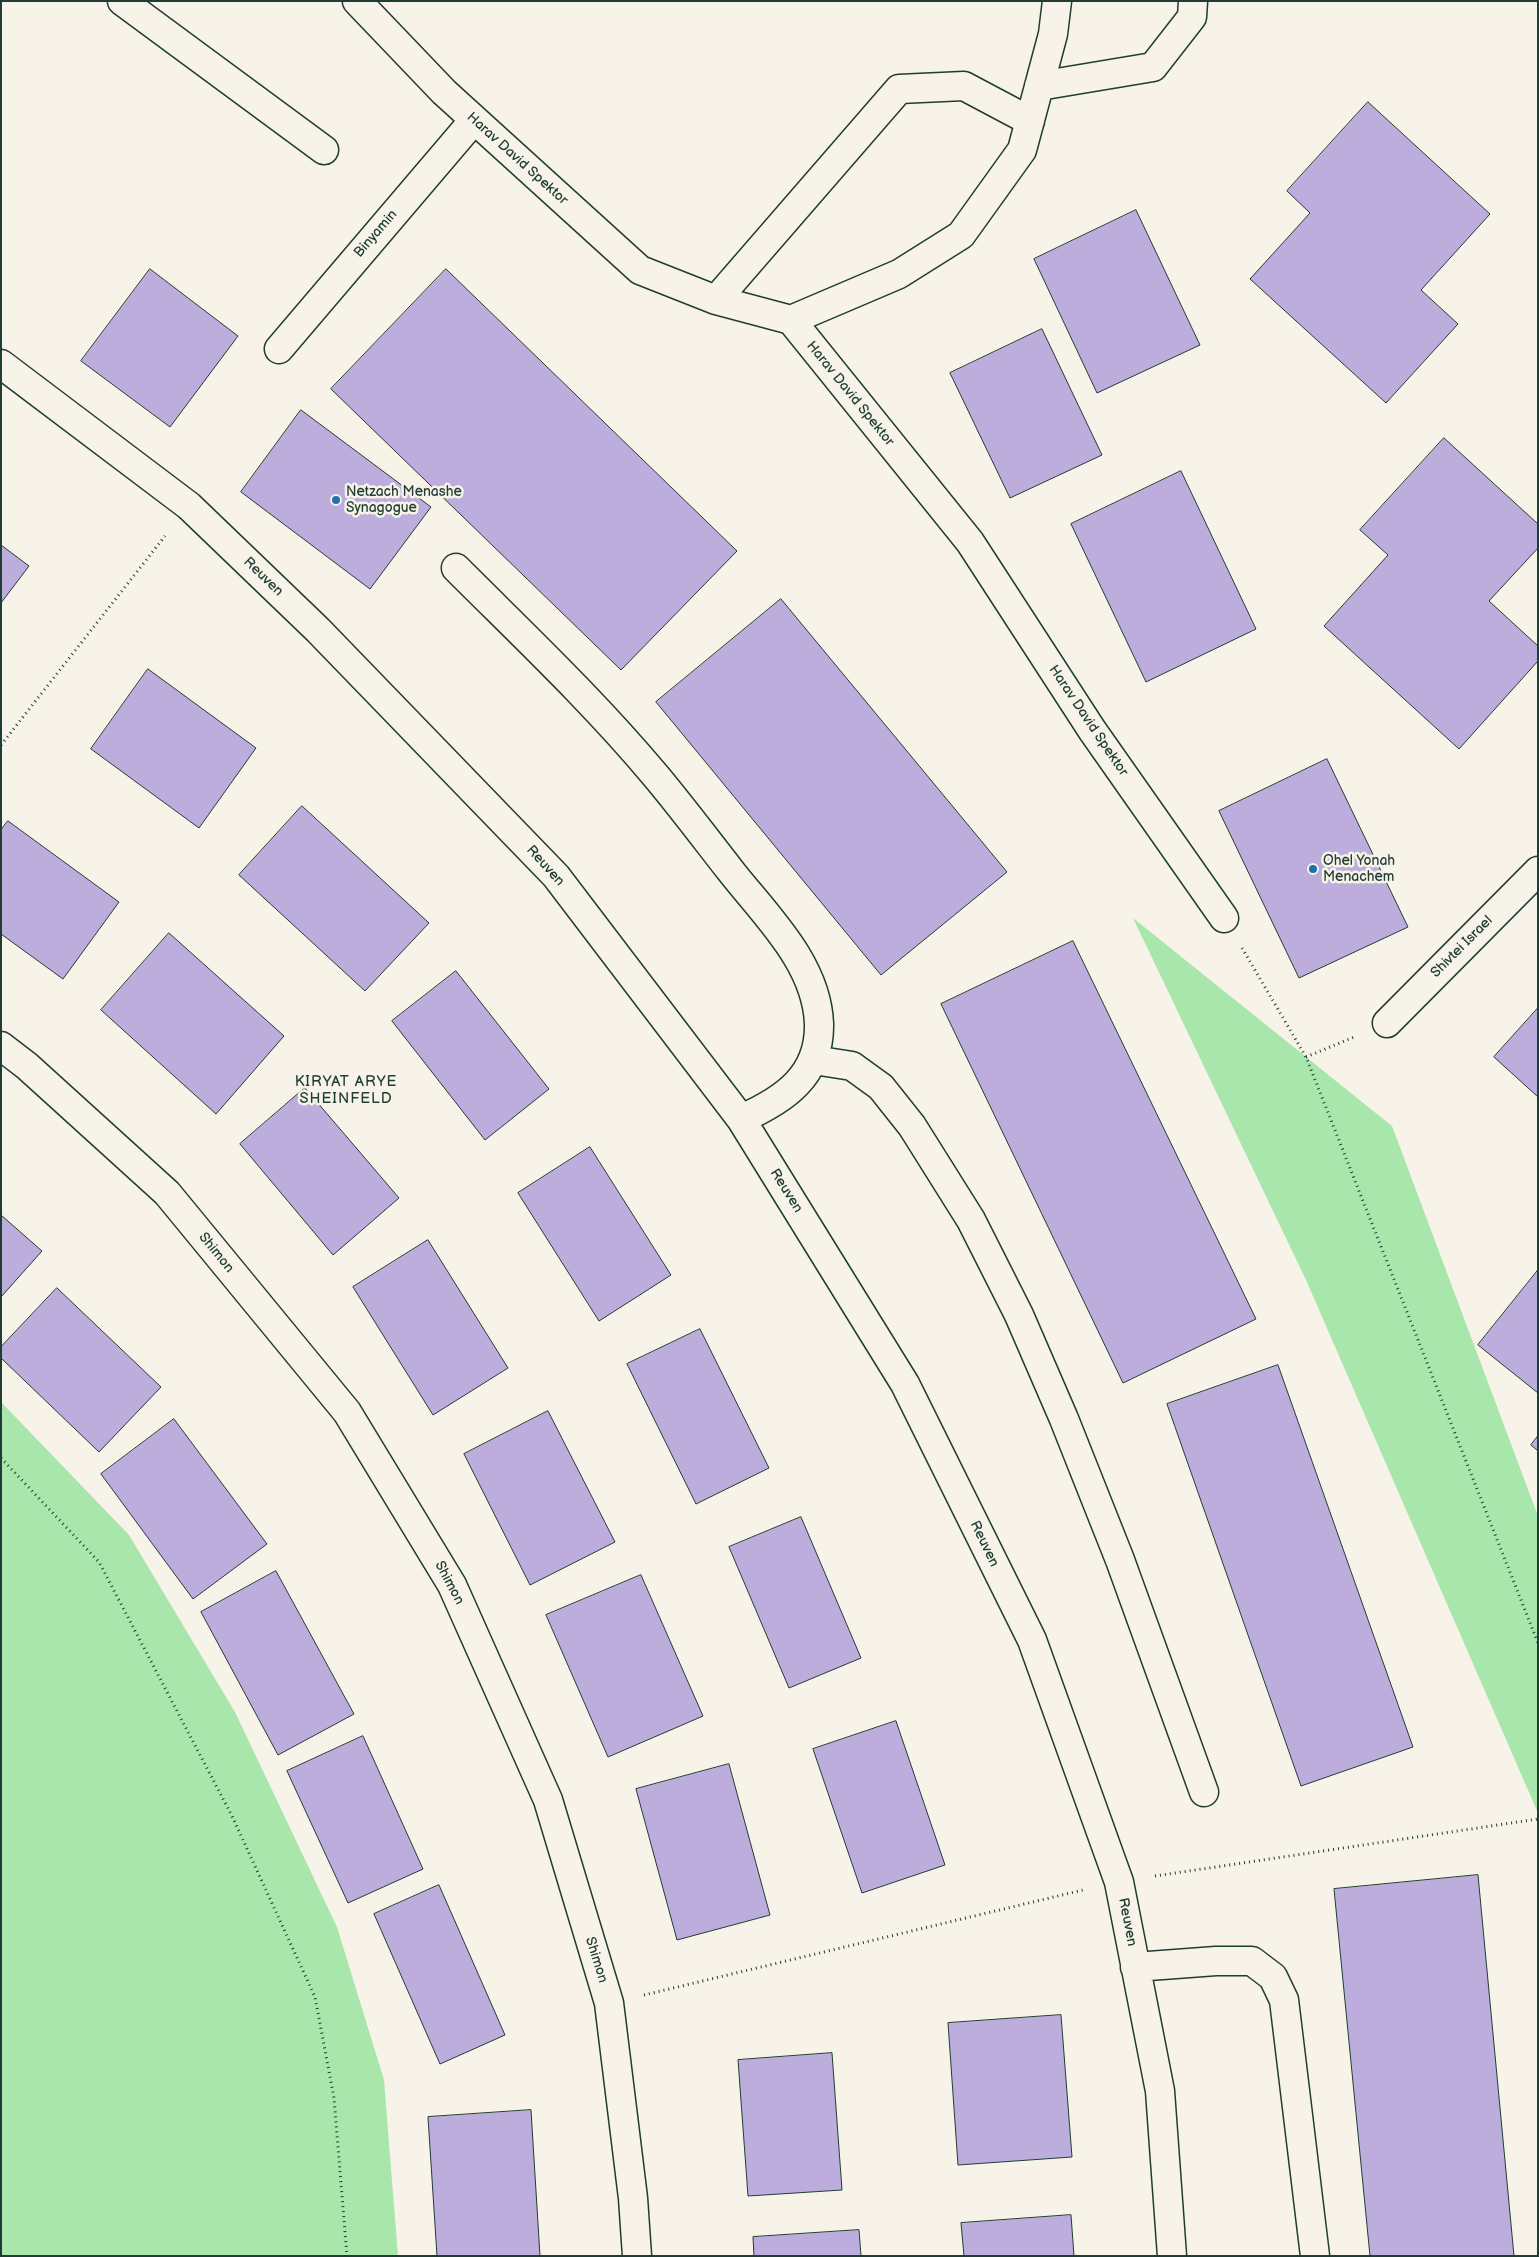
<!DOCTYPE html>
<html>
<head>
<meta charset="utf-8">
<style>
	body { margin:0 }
	#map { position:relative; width:1539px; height:2257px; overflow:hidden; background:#f7f3e8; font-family:"Balsamiq Sans",sans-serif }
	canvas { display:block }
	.frame { position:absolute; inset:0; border:2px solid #1f3d34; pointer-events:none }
</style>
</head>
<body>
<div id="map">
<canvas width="1539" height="2257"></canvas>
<div class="frame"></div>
</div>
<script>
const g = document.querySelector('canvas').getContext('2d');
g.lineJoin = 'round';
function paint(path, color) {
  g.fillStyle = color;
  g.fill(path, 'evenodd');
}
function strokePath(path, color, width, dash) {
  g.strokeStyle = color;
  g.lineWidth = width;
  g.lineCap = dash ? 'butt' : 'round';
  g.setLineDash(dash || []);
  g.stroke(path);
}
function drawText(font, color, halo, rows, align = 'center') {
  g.font = font + ' "Balsamiq Sans",sans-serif';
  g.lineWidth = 5;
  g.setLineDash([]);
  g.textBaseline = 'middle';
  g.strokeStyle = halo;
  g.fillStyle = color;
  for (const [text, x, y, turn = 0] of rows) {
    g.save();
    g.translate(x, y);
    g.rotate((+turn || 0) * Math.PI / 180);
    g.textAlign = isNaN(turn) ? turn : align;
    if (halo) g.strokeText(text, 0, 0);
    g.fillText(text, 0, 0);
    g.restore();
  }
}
const green = new Path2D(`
	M1133,918L1392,1126L1538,1516V1813L1306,1280Z
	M1,1402L129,1535L235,1712L337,1927L384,2080L398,2256H1Z`);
const building = new Path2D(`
	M1368,102L1490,214L1421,290L1458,324L1386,403L1250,279L1310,213L1287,191Z
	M1136,210L1200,345L1097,393L1034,259Z
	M150,269L238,336L170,427L81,361Z
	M446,269L737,551L621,670L331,389Z
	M1042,329L1102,455L1010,498L950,373Z
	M301,410L431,507L370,589L241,492Z
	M1444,438L1538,524V548L1489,601L1538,646V661L1459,749L1324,626L1388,555L1360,530Z
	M1181,471L1256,629L1146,682L1071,524Z
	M1,545L29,566L1,603Z
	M781,599L1007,872L881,975L656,702Z
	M148,669L256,748L199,828L91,749Z
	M1327,759L1408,927L1299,978L1219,811Z
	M302,806L429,923L365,991L239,875Z
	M8,821L119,902L63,979L1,934V830Z
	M169,933L284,1036L216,1114L101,1010Z
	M1073,941L1256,1319L1123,1383L941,1004Z
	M456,971L549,1089L485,1140L392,1021Z
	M1538,1008V1097L1494,1057Z
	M305,1088L399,1198L333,1255L240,1144Z
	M590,1147L671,1275L599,1321L518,1193Z
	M1,1215L42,1251L1,1297Z
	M428,1240L508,1368L433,1415L353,1287Z
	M1538,1270V1393L1478,1345Z
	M57,1288L161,1387L99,1452L1,1358V1347Z
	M700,1329L769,1468L696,1504L627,1364Z
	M1278,1365L1413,1747L1301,1786L1167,1404Z
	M548,1411L615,1542L530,1585L464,1454Z
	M174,1419L267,1544L193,1599L101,1474Z
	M1538,1436V1451L1531,1445Z
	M801,1517L861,1658L789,1688L729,1547Z
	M276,1571L354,1714L278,1755L201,1612Z
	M641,1575L703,1716L608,1757L546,1615Z
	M896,1721L945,1865L862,1893L813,1749Z
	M363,1736L423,1869L348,1903L287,1771Z
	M729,1764L770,1915L677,1940L636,1789Z
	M1478,1875L1514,2256H1370L1334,1889Z
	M439,1885L505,2035L440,2064L374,1914Z
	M1061,2015L1072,2157L958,2165L948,2023Z
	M832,2053L842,2190L748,2196L738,2060Z
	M531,2110L540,2256H437L428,2117Z
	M1071,2215L1074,2256H964L961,2223Z
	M859,2230L861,2256H754L753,2237Z`);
const path = new Path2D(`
	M1,745L165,536
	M1242,948L1306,1057L1538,1643
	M1306,1057L1354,1037
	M1,1458L99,1562L232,1816L315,1997L334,2098L347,2256
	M1155,1876L1538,1819
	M644,1995L1083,1890`);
const minor = new Path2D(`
	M122,1L324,150
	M357,1L444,92L640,270L716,300L791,320L970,542L1092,730L1224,918
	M1039,86L1153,67L1192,17L1193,1
	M716,300L899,89L964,86L1030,121
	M791,320L899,274L961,235L1022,150L1053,34L1057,1
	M279,349L474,120
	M1,364L189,506L318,630L556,876L741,1119L905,1384L1032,1640L1119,1882L1160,2091L1172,2256
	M456,568C524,636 594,702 655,775C681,806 705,838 730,870C765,915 817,963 819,1024C820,1076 784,1100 741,1119
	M1387,1023L1538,871
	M1,1046L27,1066L167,1193L347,1412L452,1585L548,1800L609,2003L633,2198L637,2256
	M814,1060L852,1066L881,1087L912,1126L971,1220L1019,1315L1064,1419L1120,1560L1204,1792
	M1135,1967L1216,1961H1252L1273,1977L1284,2000L1315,2256`);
const markers = [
	[336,500,5,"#1f6fb2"],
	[1313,869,5,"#1f6fb2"]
];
const streetNames = [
	["Harav David Spektor",517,159,42],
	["Binyamin",376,234,-49],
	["Harav David Spektor",850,394,51],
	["Reuven",263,577,44],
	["Harav David Spektor",1088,721,56],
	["Reuven",545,866,48],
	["Shivtei Israel",1462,947,-45],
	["Reuven",786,1191,58],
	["Shimon",216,1253,51],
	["Reuven",984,1544,64],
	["Shimon",449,1583,62],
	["Reuven",1127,1922,79],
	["Shimon",596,1960,73]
];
const poiNames = [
	["Netzach Menashe",346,492],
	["Synagogue",346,508],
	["Ohel Yonah",1323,861],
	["Menachem",1323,877]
];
const neighbourhoodNames = [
	["KIRYAT ARYE",346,1082],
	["SHEINFELD",346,1099]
];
paint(green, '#a9e6ac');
paint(building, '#bdaddd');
strokePath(building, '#1f3d34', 1);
strokePath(minor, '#1f3d34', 31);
strokePath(path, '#1f3d34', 3, [1, 4]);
strokePath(minor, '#f7f3e8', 28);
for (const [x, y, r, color] of markers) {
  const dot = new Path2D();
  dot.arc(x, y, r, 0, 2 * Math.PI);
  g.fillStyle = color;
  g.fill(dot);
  strokePath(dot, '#f7f3e8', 2);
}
drawText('14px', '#1f3d34', '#f7f3e8', streetNames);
drawText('14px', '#1f3d34', '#f7f3e8', poiNames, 'left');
g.letterSpacing = '1px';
drawText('15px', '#1f3d34', '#f7f3e8', neighbourhoodNames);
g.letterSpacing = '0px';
</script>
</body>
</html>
